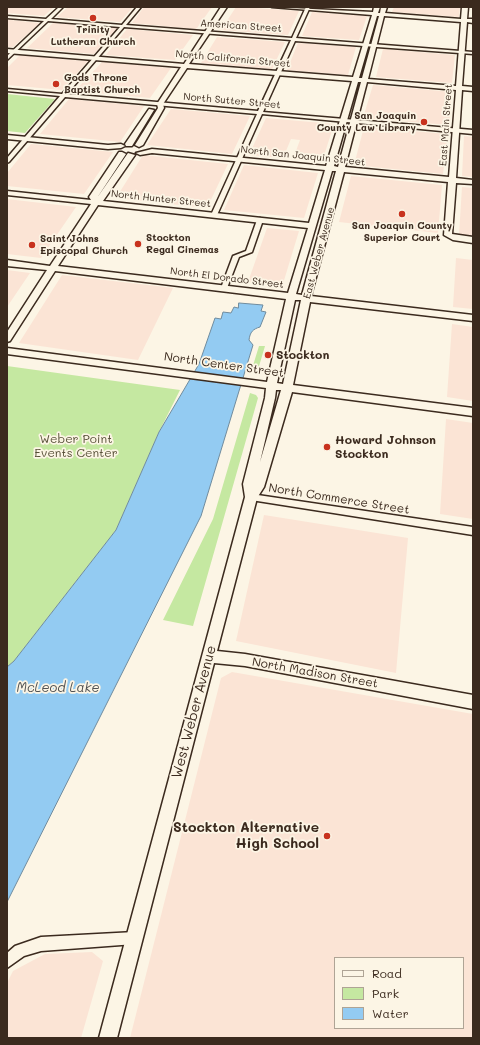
<!DOCTYPE html>
<html>
<head>
<meta charset="utf-8">
<style>
	body { margin:0 }
	#map { position:relative; width:480px; height:1045px; overflow:hidden; background:#fcf5e5; font-family:Mali,sans-serif }
	canvas { display:block }
	.frame { position:absolute; inset:0; border:8px solid #3b2a1e; pointer-events:none }
	.legend { position:absolute; left:334px; top:957px; width:130px; height:72px; box-sizing:border-box; background:#fcf5e5; border:1px solid #afa495; margin:0; padding:5px 7px; list-style:none; font-size:12px; color:#3b2a1e }
	.legend li { display:flex; align-items:center; gap:8px; height:20px }
	.legend b { width:20px; border:1px solid #afa495 }
</style>
</head>
<body>
<div id="map">
<canvas width="480" height="1045"></canvas>
<div class="frame"></div>
<ul class="legend">
<li><b style="height:5px;background:#fcf5e5"></b>Road</li>
<li><b style="height:11px;background:#c5e8a1"></b>Park</li>
<li><b style="height:11px;background:#93cbf2"></b>Water</li>
</ul>
</div>
<script>
const g = document.querySelector('canvas').getContext('2d');
g.lineJoin = 'round';
function paint(path, color) {
  g.fillStyle = color;
  g.fill(path, 'evenodd');
}
function strokePath(path, color, width, dash) {
  g.strokeStyle = color;
  g.lineWidth = width;
  g.lineCap = dash ? 'butt' : 'round';
  g.setLineDash(dash || []);
  g.stroke(path);
}
function drawText(font, color, halo, rows, align = 'center') {
  g.font = font + ' Mali,sans-serif';
  g.lineWidth = 3.5;
  g.setLineDash([]);
  g.textBaseline = 'middle';
  g.strokeStyle = halo;
  g.fillStyle = color;
  for (const [text, x, y, turn = 0] of rows) {
    g.save();
    g.translate(x, y);
    g.rotate((+turn || 0) * Math.PI / 180);
    g.textAlign = isNaN(turn) ? turn : align;
    if (halo) g.strokeText(text, 0, 0);
    g.fillText(text, 0, 0);
    g.restore();
  }
}
const built = new Path2D(`
	M7,7H54L44,16L7,13Z
	M68,7H133L120,22L57,17Z
	M144,7H212L197,28L195,29L132,23Z
	M236,7H242L299,11L288,35L221,30Z
	M394,7H460L459,17L392,12Z
	M312,12L367,16L359,40L302,36Z
	M7,20H10L40,23L13,47H7Z
	M53,23L117,28L94,54L27,48Z
	M127,29L193,35L175,60L106,55Z
	M217,37L285,42L272,69L201,63Z
	M298,43L356,47L348,75L287,70Z
	M383,49L455,55L452,83L376,77Z
	M20,55L71,60L88,61L62,90L7,85V68Z
	M102,62L171,68L150,98L75,91Z
	M373,85L452,92L449,125L363,118Z
	M69,99L144,106L120,142L40,134Z
	M171,109L250,116L232,154L147,145Z
	M266,118L334,124L322,162L293,159L300,140L291,139L283,158L249,155Z
	M364,127L448,134L443,174L354,165Z
	M464,136L473,137V177L462,176Z
	M31,144L113,152L84,194L7,186V173Z
	M143,155L228,164L207,208L116,198Z
	M244,165L318,173L304,218L224,210Z
	M351,176L442,185L438,233L339,222Z
	M462,187L473,188V236L459,235Z
	M7,199L76,207L41,258L7,254Z
	M267,228L299,231L282,287L248,282Z
	M456,258L473,260V309L453,307Z
	M7,270L30,273L7,307Z
	M62,275L173,288L138,360L19,343Z
	M452,324L473,327V401L447,397Z
	M446,419L473,423V519L440,514Z
	M264,515L408,538L396,673L236,641Z
	M232,672L473,714V1038H130L221,678ZM335,958H463V1028H335Z
	M92,952L103,961L81,1038H7V983L13,971L45,954Z`);
const green = new Path2D(`
	M7,94L55,99L25,133L7,131Z
	M259,346H265L257,373L251,372Z
	M7,366L180,390L159,432L116,530L14,661L7,667Z
	M250,393L256,395L258,398L193,626L163,620L213,519Z`);
const water = new Path2D(`
	M239,303L263,305L261,311L266,312L260,327C253,329 250,332 249,340L253,345L201,516L7,902V667L14,661L116,530L159,432L199,364L215,318L221,319L223,312L231,313L234,307L238,308Z`);
const street = new Path2D(`
	M59,7H63L51,19L122,25L137,7H141L126,25L292,38L306,7H310L296,38L473,52V54L295,41L263,112L473,130V134L262,114L217,215L214,217L211,215L257,114L65,97L9,162L7,163V158L60,96L7,91V89L62,94L120,27L48,21L7,60V56L44,21L7,18V16L46,19ZM124,27L291,40L258,111L67,94Z
	M260,218L263,220L252,252L239,257L227,288L224,290L222,289L221,288L233,256L246,251L257,220Z
	M251,494L473,527V535L251,500L247,497Z
	M135,932L140,933L141,938L140,943L135,944L41,951L24,956L7,968V953L15,946L41,937Z`);
const secondary = new Path2D(`
	M221,7H227L189,64L353,77L372,15L272,7L373,12L374,7H380L378,13H380L381,7H387L385,13L461,19L462,7H468L467,19H473V23L467,22L462,86L473,87V91L462,90L456,178L473,180V184L456,183L452,234L473,237V243L453,240L444,235L448,182L344,172L311,296L473,315V321L310,302L293,385L473,408V416L292,392L264,487L257,498L217,651L245,654L473,695V709L245,666L214,663L117,1038H99L245,497L243,484L265,398L266,388L7,354V348L267,382L286,299L55,271L10,341L7,342V332L47,270L7,266V260L50,266L91,204L7,195V191L91,200L89,197L119,152H122L126,154L97,198L128,153L135,155L103,201L309,223L325,170L152,153L140,155L136,153L152,149L326,166L352,81L187,68L163,104L164,108L143,145L139,147L135,145L158,108L157,104L181,67L7,53V49L184,64ZM377,16H379L362,78H359ZM384,16L461,22L456,86L368,79ZM358,82H361L338,167L334,166ZM367,82L456,90L449,177L345,167ZM332,171H336L302,295L296,294ZM98,205L308,228L288,293L58,266ZM295,300H301L283,384L277,383ZM276,390H281L260,462L275,398Z
	M149,109L154,110L132,146H126L125,144Z
	M7,135L108,145L121,144L125,146L121,148L108,149L7,139Z`);
const markers = [
	[93,18,4,"#c8321e"],
	[56,84,4,"#c8321e"],
	[424,122,4,"#c8321e"],
	[402,214,4,"#c8321e"],
	[138,244,4,"#c8321e"],
	[32,245,4,"#c8321e"],
	[268,355,4,"#c8321e"],
	[327,447,4,"#c8321e"],
	[327,836,4,"#c8321e"]
];
const farStreetnames = [
	["American Street",241,26,4],
	["North California Street",233,59,5],
	["North Sutter Street",232,101,5],
	["East Main Street",446,125,-86],
	["North San Joaquin Street",303,156,6],
	["North Hunter Street",161,199,6],
	["East Weber Avenue",319,253,-75],
	["North El Dorado Street",227,278,7]
];
const farPoinames = [
	["Trinity",93,30,"center"],
	["Lutheran Church",93,42,"center"],
	["Gods Throne",64,78],
	["Baptist Church",64,90],
	["San Joaquin",416,116,"right"],
	["County Law Library",416,128,"right"],
	["San Joaquin County",402,226,"center"],
	["Superior Court",402,238,"center"],
	["Stockton",146,238],
	["Regal Cinemas",146,250],
	["Saint Johns",40,239],
	["Episcopal Church",40,251]
];
const poiNames = [
	["Stockton",276,355],
	["Howard Johnson",335,440],
	["Stockton",335,454]
];
const streetNames = [
	["North Center Street",224,365,8],
	["North Commerce Street",339,499,9],
	["North Madison Street",315,673,10]
];
const parkNames = [
	["Weber Point",76,439],
	["Events Center",76,453]
];
const waterNames = [
	["McLeod Lake",58,688]
];
const nearStreetnames = [
	["West Weber Avenue",194,712,-75]
];
const nearPoinames = [
	["Stockton Alternative",319,828],
	["High School",319,844]
];
paint(built, '#fbe4d5');
paint(green, '#c5e8a1');
paint(water, '#93cbf2');
strokePath(water, '#708b9d', 1);
strokePath(street, '#3b2a1e', 3);
strokePath(secondary, '#3b2a1e', 3);
paint(street, '#fcf5e5');
paint(secondary, '#fcf5e5');
for (const [x, y, r, color] of markers) {
  const dot = new Path2D();
  dot.arc(x, y, r, 0, 2 * Math.PI);
  g.fillStyle = color;
  g.fill(dot);
  strokePath(dot, '#fcf5e5', 1.5);
}
drawText('10px', '#3b2a1e', '#fcf5e5', farStreetnames);
drawText('bold 10px', '#3b2a1e', '#fcf5e5', farPoinames, 'left');
drawText('bold 12px', '#3b2a1e', '#fcf5e5', poiNames, 'left');
drawText('12px', '#3b2a1e', '#fcf5e5', streetNames);
drawText('12px', '#575038', '#fcf5e5', parkNames);
drawText('italic 13px', '#515253', '#fcf5e5', waterNames);
drawText('14px', '#3b2a1e', '#fcf5e5', nearStreetnames);
drawText('bold 14px', '#3b2a1e', '#fcf5e5', nearPoinames, 'right');
</script>
</body>
</html>
